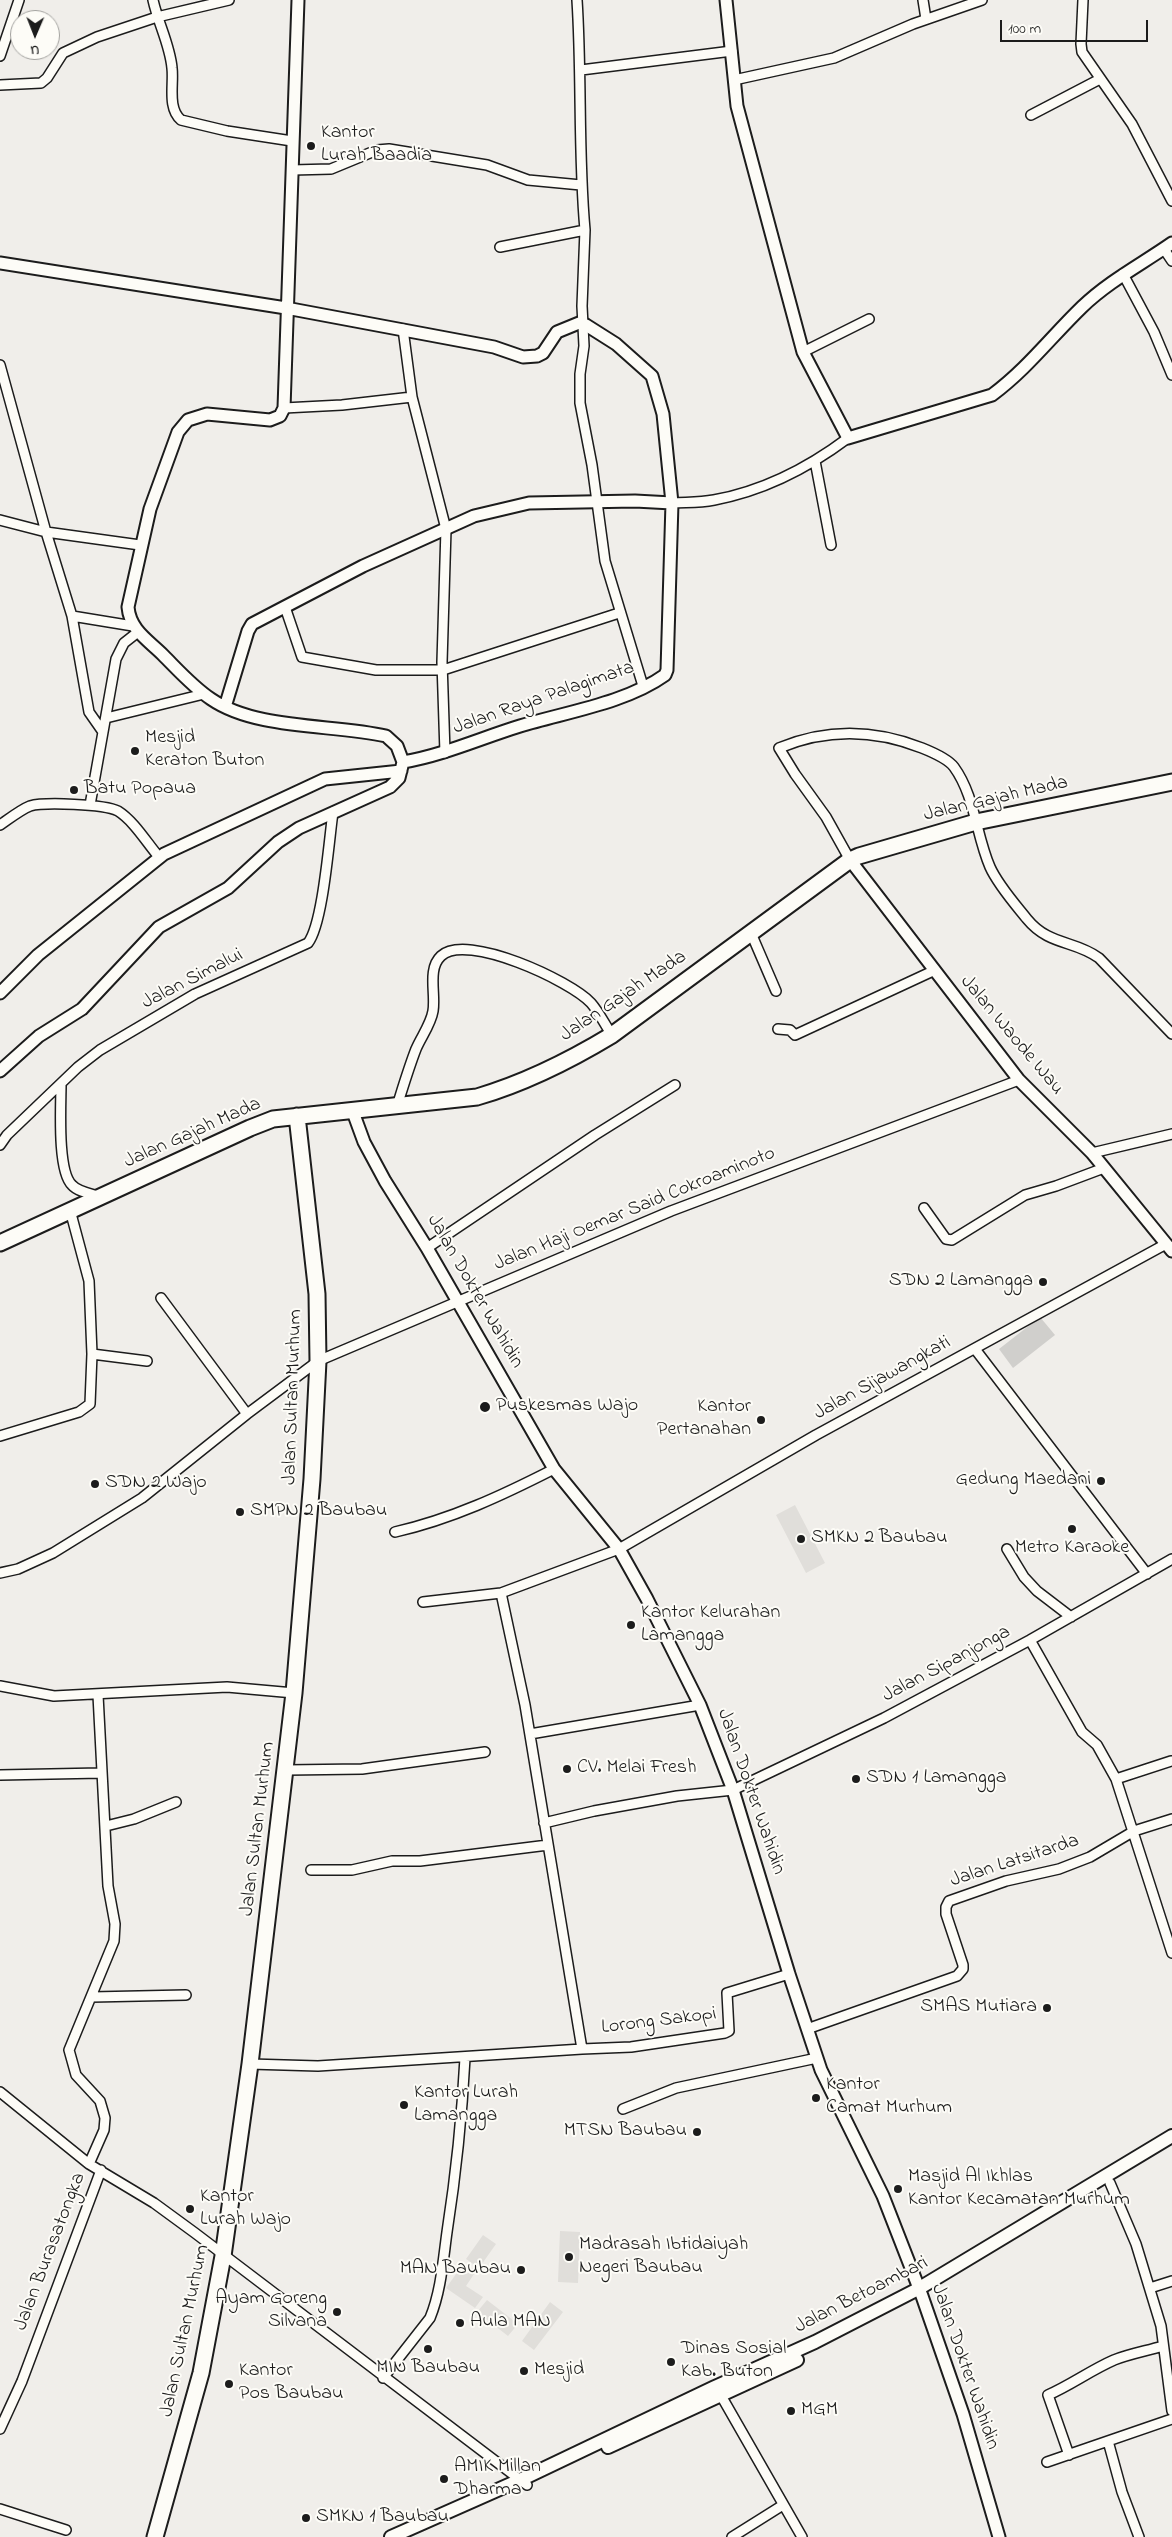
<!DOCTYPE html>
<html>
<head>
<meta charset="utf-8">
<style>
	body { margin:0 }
	#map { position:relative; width:1172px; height:2537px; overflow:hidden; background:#f0eeea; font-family:"Indie Flower",sans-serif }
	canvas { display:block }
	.north { position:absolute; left:10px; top:10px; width:50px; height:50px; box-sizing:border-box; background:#fdfcf7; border:1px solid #a3a29f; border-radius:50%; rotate:181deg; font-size:14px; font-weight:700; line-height:20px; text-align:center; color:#1c1c1c }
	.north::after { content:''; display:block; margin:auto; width:18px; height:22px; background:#1c1c1c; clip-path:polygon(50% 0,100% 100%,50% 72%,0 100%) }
	.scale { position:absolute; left:1000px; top:20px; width:148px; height:22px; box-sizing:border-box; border:2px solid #1c1c1c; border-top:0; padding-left:6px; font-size:15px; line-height:18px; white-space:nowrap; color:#1c1c1c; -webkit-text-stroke:4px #fdfcf7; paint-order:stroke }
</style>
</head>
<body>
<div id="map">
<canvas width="1172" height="2537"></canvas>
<div class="north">U</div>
<div class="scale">100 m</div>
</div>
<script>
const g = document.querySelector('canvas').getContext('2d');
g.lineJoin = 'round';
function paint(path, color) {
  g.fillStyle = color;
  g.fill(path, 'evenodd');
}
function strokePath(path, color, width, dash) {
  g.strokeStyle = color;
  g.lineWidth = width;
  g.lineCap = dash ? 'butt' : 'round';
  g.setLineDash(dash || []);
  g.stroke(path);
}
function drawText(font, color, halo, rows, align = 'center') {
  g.font = font + ' "Indie Flower",sans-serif';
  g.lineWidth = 4;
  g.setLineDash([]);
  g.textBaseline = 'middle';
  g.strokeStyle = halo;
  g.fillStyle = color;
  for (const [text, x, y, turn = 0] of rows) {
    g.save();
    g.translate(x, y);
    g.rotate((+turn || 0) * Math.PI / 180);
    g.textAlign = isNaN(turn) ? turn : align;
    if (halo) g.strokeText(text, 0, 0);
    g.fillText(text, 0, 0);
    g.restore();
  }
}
const built = new Path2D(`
	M795,1505L825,1563L806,1573L776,1515Z
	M560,2231L580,2232L578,2283L558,2282Z
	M483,2235L496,2244L479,2268L466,2259Z
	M464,2263L476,2271L466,2286L483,2297L475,2308L446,2288Z
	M487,2300L518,2324L508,2336L477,2312Z
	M550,2302L563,2312L534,2350L522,2341Z`);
const green = new Path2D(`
	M1040,1317L1055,1335L1013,1368L999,1349Z`);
const street = new Path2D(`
	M153,0C158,23 170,45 172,68C174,84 167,108 181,120L227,131L292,141
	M923,0L926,19
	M1083,0L1081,44L1082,52L1132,124L1172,201
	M0,56L19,0
	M581,70L732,51
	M734,80L834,58L913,24L982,0
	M0,85L41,83L47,78L63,53L97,37L157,17L229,0
	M1031,115L1100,79
	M292,170L331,169L377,150L389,149L487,165L528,180L581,185
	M585,230L582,306L584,346L580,374V403L592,465L605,561L643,686
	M500,247L585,230C578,154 582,77 577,0
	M1164,249L1172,261
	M1123,274L1154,332L1172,375
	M403,329L412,397L446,529L442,662L445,753
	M803,352L869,319
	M0,365L46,532L140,545
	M284,408L342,405L412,397
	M815,461L831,545
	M672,503C686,502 699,503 714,500C763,491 808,468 848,438
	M0,520L46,532L72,616L133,626
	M285,607L302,657L376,670H443L619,613
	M72,616L89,712L103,732
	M106,718L204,694
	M90,805L116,659L124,643L138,632
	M0,825C9,819 20,810 30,806C44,802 104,804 118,811C134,821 147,843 159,857
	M850,860L826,817L795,774L779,748C827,728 874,729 922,748C932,752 948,759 954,767C975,796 976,835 990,867C998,885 1015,904 1027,919C1049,946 1075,940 1099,958L1172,1034
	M751,933L776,991
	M778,1029L790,1030L795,1035L933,971
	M61,1084C61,1105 57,1171 72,1185C78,1192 92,1194 101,1197
	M397,1106C403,1087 409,1067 416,1049C421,1037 431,1024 433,1011C436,994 427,969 441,956C466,932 571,981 591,1003C599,1012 605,1025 612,1035
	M0,1145L7,1135L78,1067L100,1050L195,994L308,943C323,924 329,840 333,812
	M1092,1153L1172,1134
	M924,1208L946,1239L952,1240L1025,1195L1056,1186L1104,1168
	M427,1248L595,1135L675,1085
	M161,1298L247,1414
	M975,1349L1147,1574
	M92,1354L147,1361
	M0,1436L79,1412L90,1404L92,1354L89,1281L70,1210
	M395,1532C452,1519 503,1495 554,1469
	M1007,1549L1024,1577L1037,1591L1071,1617
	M0,1573L18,1569L53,1553L142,1498L247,1414L318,1361L671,1211L1019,1080
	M423,1602L501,1593L619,1549L816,1435L1166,1244
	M1030,1640L1082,1732L1097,1745L1116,1779L1172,1953
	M0,1686L54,1696L227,1687L294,1693
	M530,1734L700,1705
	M287,1770L362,1769L485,1752
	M0,1775L101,1773
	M1116,1779L1171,1761
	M544,1823L594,1811L677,1796L733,1790L884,1718L1030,1640L1172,1559
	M106,1826L134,1819L176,1802
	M311,1870H352L392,1861H420L548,1845
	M92,1997L186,1995
	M807,2029L957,1976L963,1969V1965L946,1914V1907L949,1901L1006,1881L1059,1869L1090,1857L1134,1831L1172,1819
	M582,2049L631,2047L725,2033L729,2031L727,1993L789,1974
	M250,2064L318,2066L582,2049L525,1705L501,1593
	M0,2092L89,2164L154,2203L195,2233L527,2485
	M623,2109L676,2088L817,2058
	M89,2164L104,2130L105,2118L100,2101L76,2075L69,2050L114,1941L115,1924L108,1886L98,1695
	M1110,2183L1136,2244L1161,2326L1172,2411
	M1150,2288L1172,2281
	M383,2378L430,2318C441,2291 443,2261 447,2232C456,2174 462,2116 465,2058
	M719,2392L802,2537
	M0,2429L22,2381L101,2170
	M1108,2441L1122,2492L1139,2537
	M1069,2455L1048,2395C1071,2385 1091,2370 1114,2360C1129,2354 1146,2351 1163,2346
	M1047,2462L1172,2419
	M0,2509L66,2530
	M732,2537L783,2505`);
const secondary = new Path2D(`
	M726,0L737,106L803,352L848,438L992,395C1027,369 1051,337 1082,307C1109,281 1142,264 1172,243
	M0,263L286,308L494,347L523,357L537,356L543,353L557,332L579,323L586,325L616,344L652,376L663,414L672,503L667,670L665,675C626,703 566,712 520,726C481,738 444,755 403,762
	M225,707L248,631L252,624L363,566L474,516L529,503L635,501L672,503
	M850,860L1019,1080L1092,1153L1172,1251
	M0,993L38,955L164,854L325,779L401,771
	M0,1071L39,1036L82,1009L159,927L228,888L278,842L299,828L390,787L399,778L403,762L397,746L386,736C333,724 256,730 211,699C193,687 178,670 163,655C148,640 130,630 128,607L150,509L178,432L188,420L207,414L270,420L280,416L284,408L298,0
	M353,1112L364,1142L385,1181L427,1248L554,1469L619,1549L647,1599L700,1705L733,1790L789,1974L821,2070L883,2196L922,2296L963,2414L999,2537`);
const primary = new Path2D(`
	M608,2447L797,2360
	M391,2537L520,2480L715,2387L815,2342L918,2289L1172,2136`);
const highway = new Path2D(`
	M0,1243L250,1128L273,1119L477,1097C525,1083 569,1061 612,1035L850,860L859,856L976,822L1172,782
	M155,2537L201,2373L223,2256L250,2064L294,1693L312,1479L318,1361L317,1294L297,1116`);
const markers = [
	[311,146,5,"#1c1c1c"],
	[135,751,5,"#1c1c1c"],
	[74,790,5,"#1c1c1c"],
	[1043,1282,5,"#1c1c1c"],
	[485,1407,6,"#1c1c1c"],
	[761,1420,5,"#1c1c1c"],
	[1101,1481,5,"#1c1c1c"],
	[95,1484,5,"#1c1c1c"],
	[240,1512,5,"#1c1c1c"],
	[1072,1529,5,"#1c1c1c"],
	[801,1539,5,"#1c1c1c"],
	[631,1625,5,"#1c1c1c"],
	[567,1769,5,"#1c1c1c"],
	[856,1779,5,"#1c1c1c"],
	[1047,2008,5,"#1c1c1c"],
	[816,2098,5,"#1c1c1c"],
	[404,2105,5,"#1c1c1c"],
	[697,2132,5,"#1c1c1c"],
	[898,2189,5,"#1c1c1c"],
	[190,2209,5,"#1c1c1c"],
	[569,2257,5,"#1c1c1c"],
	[521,2270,5,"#1c1c1c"],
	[337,2312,5,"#1c1c1c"],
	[460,2323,5,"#1c1c1c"],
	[428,2349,5,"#1c1c1c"],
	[671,2362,5,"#1c1c1c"],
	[524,2371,5,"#1c1c1c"],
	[229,2384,5,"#1c1c1c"],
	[791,2411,5,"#1c1c1c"],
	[444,2479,5,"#1c1c1c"],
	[306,2518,5,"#1c1c1c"]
];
const poiNames = [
	["Kantor",321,134],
	["Lurah Baadia",321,157],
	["Mesjid",145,739],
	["Keraton Buton",145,762],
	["Batu Popaua",84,790],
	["SDN 2 Lamangga",1033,1282,"right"],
	["Puskesmas Wajo",496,1407],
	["Kantor",751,1408,"right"],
	["Pertanahan",751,1431,"right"],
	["Gedung Maedani",1091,1481,"right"],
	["SDN 2 Wajo",105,1484],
	["SMPN 2 Baubau",250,1512],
	["SMKN 2 Baubau",811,1539],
	["Metro Karaoke",1072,1549,"center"],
	["Kantor Kelurahan",641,1614],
	["Lamangga",641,1637],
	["CV. Melai Fresh",577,1769],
	["SDN 1 Lamangga",866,1779],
	["SMAS Mutiara",1037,2008,"right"],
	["Kantor",826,2086],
	["Camat Murhum",826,2109],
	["Kantor Lurah",414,2094],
	["Lamangga",414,2117],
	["MTSN Baubau",687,2132,"right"],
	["Masjid Al Ikhlas",908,2178],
	["Kantor Kecamatan Murhum",908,2201],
	["Kantor",200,2198],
	["Lurah Wajo",200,2221],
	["Madrasah Ibtidaiyah",579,2246],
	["Negeri Baubau",579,2269],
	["MAN Baubau",511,2270,"right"],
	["Ayam Goreng",327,2300,"right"],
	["Silvana",327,2323,"right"],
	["Aula MAN",470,2323],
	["Dinas Sosial",681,2350],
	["Kab. Buton",681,2373],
	["MIN Baubau",428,2369,"center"],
	["Mesjid",534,2371],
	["Kantor",239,2372],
	["Pos Baubau",239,2395],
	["MGM",801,2411],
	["AMIK Millan",454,2468],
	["Dharma",454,2491],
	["SMKN 1 Baubau",316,2518]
];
const streetNames = [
	["Jalan Raya Palagimata",544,699,-19],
	["Jalan Gajah Mada",996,800,-13],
	["Jalan Simalui",193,980,-27],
	["Jalan Gajah Mada",624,997,-34],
	["Jalan Waode Wau",1011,1036,50],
	["Jalan Gajah Mada",193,1134,-24],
	["Jalan Haji Oemar Said Cokroaminoto",635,1210,-22],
	["Jalan Dokter Wahidin",474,1292,60],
	["Jalan Sijawangkati",883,1379,-29],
	["Jalan Sultan Murhum",294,1397,-88],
	["Jalan Sipanjonga",947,1665,-28],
	["Jalan Dokter Wahidin",750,1792,71],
	["Jalan Sultan Murhum",259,1829,-83],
	["Jalan Latsitarda",1015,1862,-18],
	["Lorong Sakopi",659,2022,-7],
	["Jalan Burasatongka",51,2252,-69],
	["Jalan Betoambari",862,2296,-27],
	["Jalan Sultan Murhum",186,2331,-78],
	["Jalan Dokter Wahidin",964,2367,71]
];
paint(built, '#e0deda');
paint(green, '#d0cfcc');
strokePath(street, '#1c1c1c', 12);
strokePath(secondary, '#1c1c1c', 15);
strokePath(primary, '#1c1c1c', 16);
strokePath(highway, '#1c1c1c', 19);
strokePath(street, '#fdfcf7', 9);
strokePath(secondary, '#fdfcf7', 11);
strokePath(primary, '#fdfcf7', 12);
strokePath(highway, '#fdfcf7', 15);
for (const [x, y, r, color] of markers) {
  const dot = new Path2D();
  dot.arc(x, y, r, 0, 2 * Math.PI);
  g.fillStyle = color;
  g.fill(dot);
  strokePath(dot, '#fdfcf7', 2);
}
drawText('20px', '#1c1c1c', '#fdfcf7', poiNames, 'left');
drawText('20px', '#1c1c1c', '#fdfcf7', streetNames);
</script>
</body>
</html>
